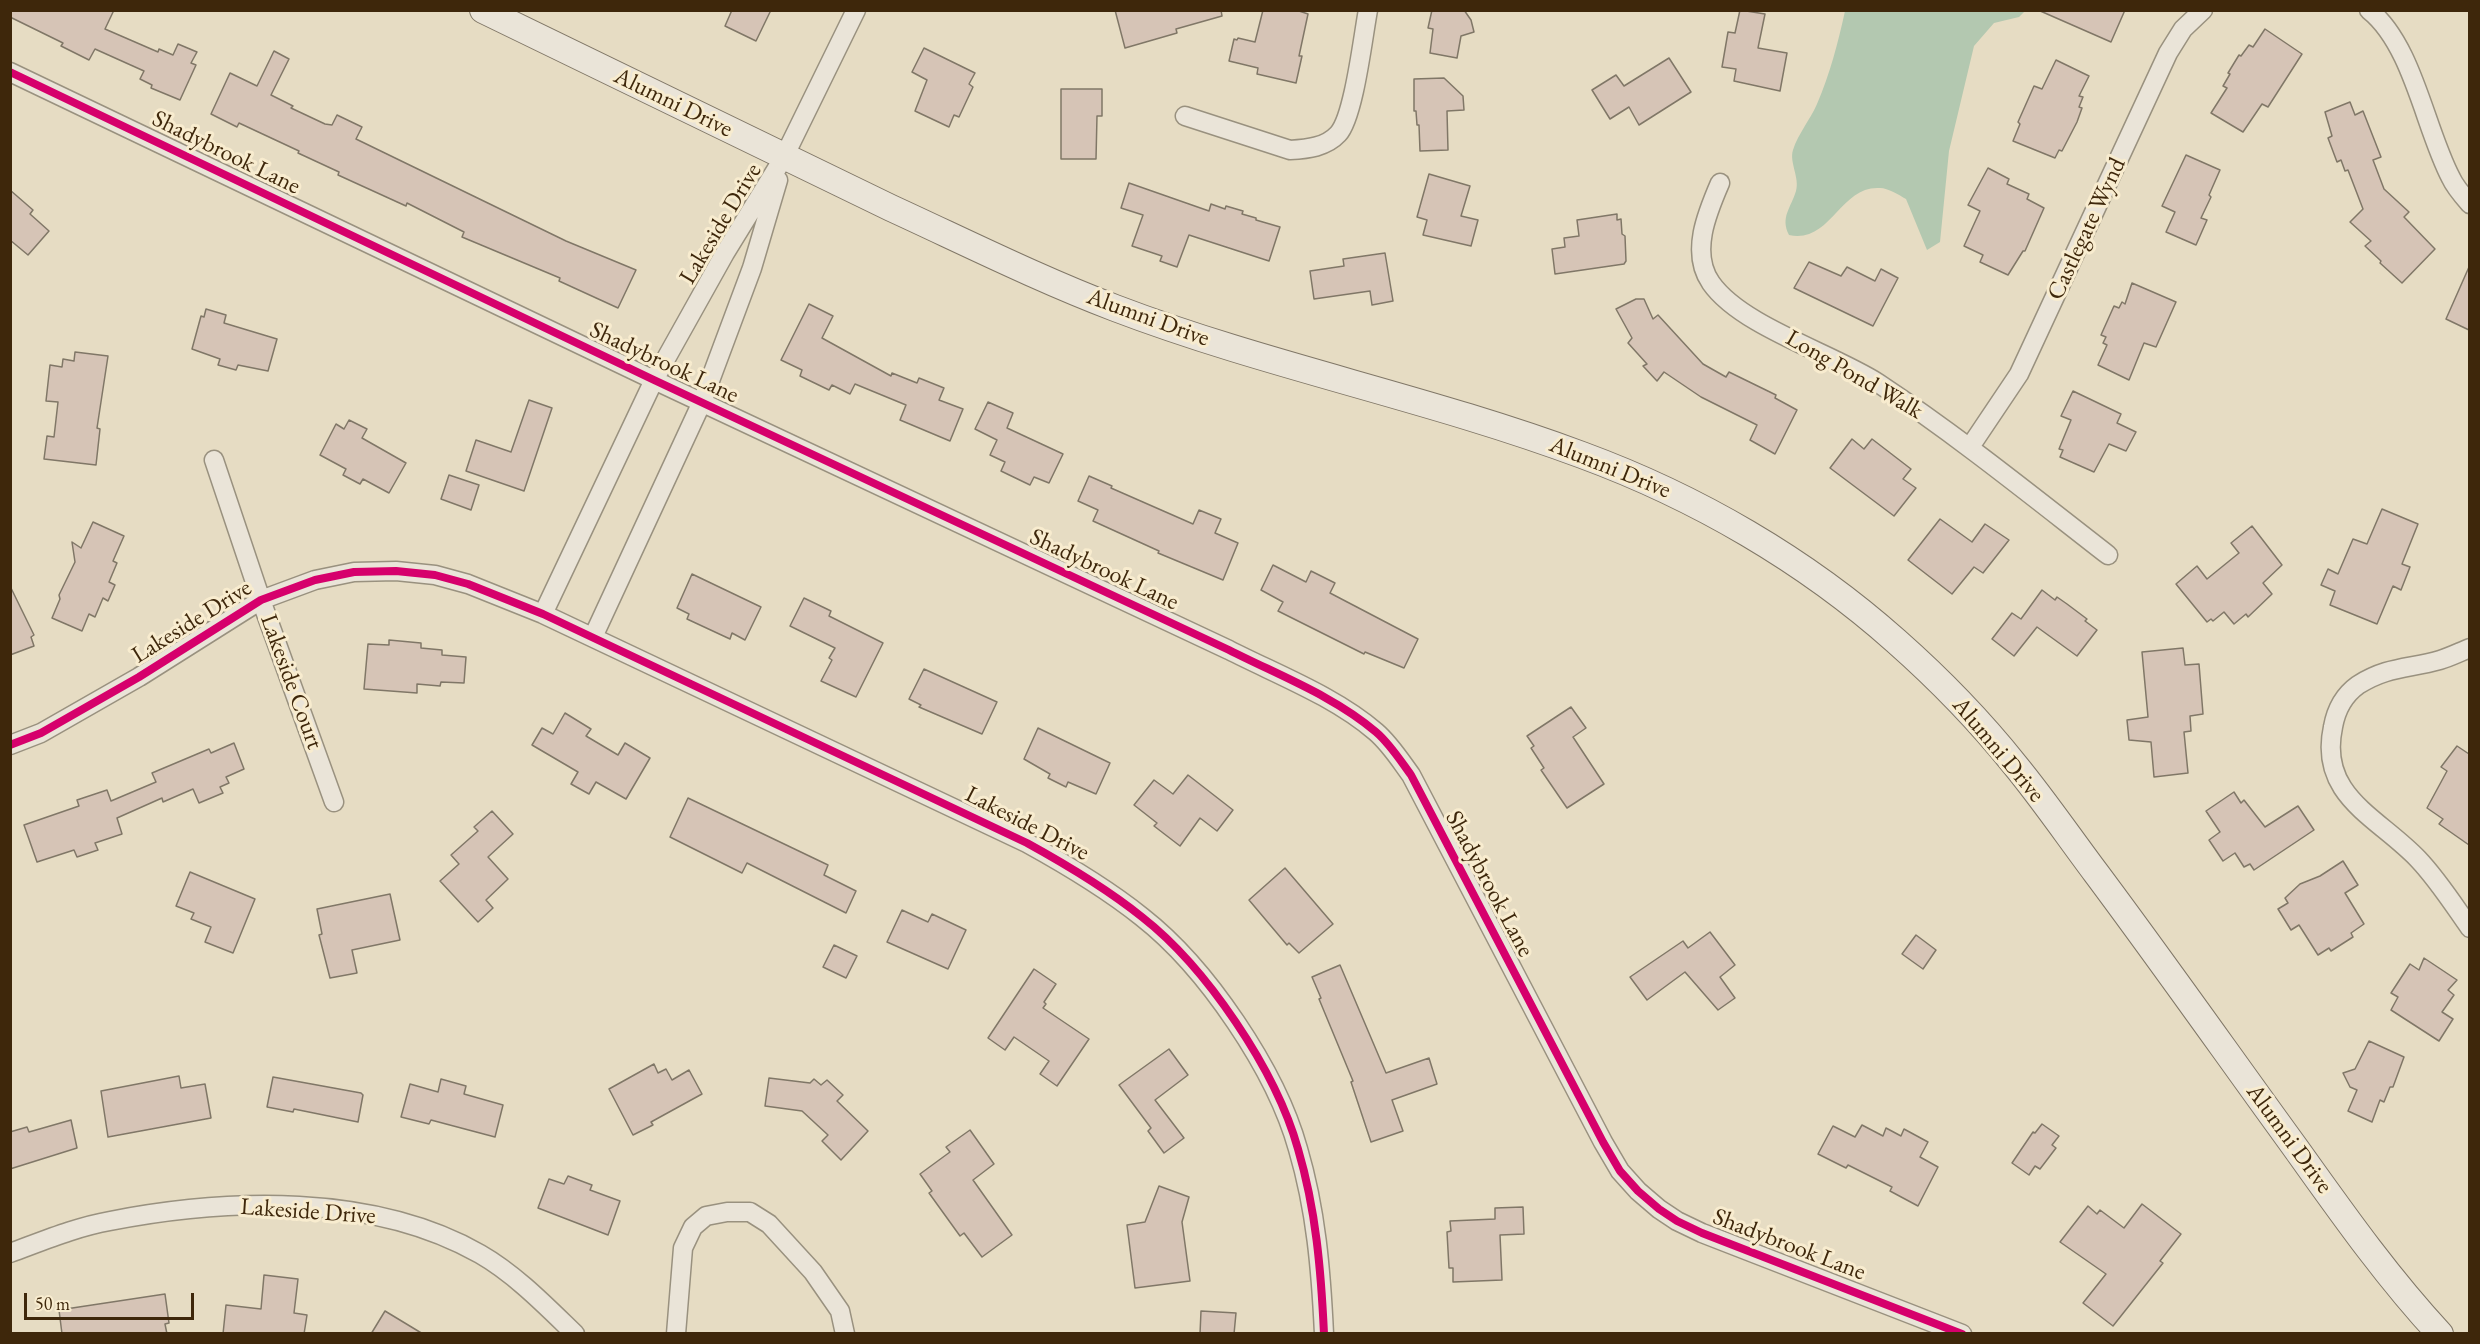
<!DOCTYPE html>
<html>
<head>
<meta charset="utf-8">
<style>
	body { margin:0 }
	#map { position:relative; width:2480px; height:1344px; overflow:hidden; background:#e6dcc3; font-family:"EB Garamond",serif }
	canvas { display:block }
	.frame { position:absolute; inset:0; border:12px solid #3e270b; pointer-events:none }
	.scale { position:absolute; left:24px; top:1293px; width:170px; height:27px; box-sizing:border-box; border:3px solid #3e270b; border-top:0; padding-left:8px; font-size:18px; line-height:21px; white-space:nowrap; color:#3e270b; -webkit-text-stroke:4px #f8eccf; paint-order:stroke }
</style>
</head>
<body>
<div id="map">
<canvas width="2480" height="1344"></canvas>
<div class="frame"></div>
<div class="scale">50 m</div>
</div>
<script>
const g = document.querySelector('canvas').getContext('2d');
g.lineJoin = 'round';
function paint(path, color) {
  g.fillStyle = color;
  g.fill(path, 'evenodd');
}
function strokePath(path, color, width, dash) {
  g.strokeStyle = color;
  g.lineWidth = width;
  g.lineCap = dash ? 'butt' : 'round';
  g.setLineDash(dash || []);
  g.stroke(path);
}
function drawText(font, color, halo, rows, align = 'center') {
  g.font = font + ' "EB Garamond",serif';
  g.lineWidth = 6;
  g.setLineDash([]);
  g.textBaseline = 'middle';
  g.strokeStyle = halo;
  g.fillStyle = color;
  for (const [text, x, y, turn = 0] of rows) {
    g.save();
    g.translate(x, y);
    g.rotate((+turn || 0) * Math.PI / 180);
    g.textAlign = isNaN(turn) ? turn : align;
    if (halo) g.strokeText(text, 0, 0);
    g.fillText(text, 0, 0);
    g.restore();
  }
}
const water = new Path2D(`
	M1845,11H2025L2019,17L1994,23L1974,46L1949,151L1940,242L1927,250L1906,199C1899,195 1888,188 1880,188C1840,185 1831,244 1789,235C1780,217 1791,208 1796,191C1800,178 1789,162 1793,150C1798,134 1810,120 1817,104C1830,74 1838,43 1845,11Z`);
const building = new Path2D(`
	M10,10H114L105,29L158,52L159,49L173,55L178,44L197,52L191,63L196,65L180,100L151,88L152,85L140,79L144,71L95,49L89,60L61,46L63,43L10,17Z
	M732,10H771L756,41L725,26Z
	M1115,10H1221L1222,16L1176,29L1177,33L1125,48Z
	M1263,10H1296L1308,14L1299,56H1302L1296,83L1257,74L1258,68L1229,61L1234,39L1237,40L1238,38L1255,42Z
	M1432,10H1464L1471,20L1474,32L1461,36L1457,58L1430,53L1433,29L1428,28Z
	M1740,10L1765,14L1758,48L1787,53L1780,91L1734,81L1736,69L1722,67L1728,32L1735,33Z
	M2038,10H2125L2111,42Z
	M2265,29L2302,54L2268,107L2262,104L2243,132L2211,113L2227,88L2223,86L2230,74L2228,73L2239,55L2241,56L2249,45L2253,47Z
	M924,48L975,73L969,84L973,87L959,117L954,115L949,127L915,111L927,80L912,72Z
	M274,51L289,59L271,95L293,106L291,108L325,124L332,125L337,115L362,127L356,139L566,241L636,270L618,308L559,281L560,278L462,237L464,232L407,203L406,206L338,175L339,172L298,153L299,151L239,123L237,127L211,114L230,73L257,86Z
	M1669,58L1691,92L1639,125L1629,107L1610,119L1592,90L1616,75L1624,86Z
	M2056,60L2089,76L2079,96L2083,97L2079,107L2082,108L2077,122L2062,151L2059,150L2055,158L2013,141L2020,124L2018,122L2034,86L2042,89Z
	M1444,78L1463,96L1464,110L1447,111L1448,150L1420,151L1419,125H1417L1416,111H1414V79Z
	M1061,89H1102V116H1097L1096,159H1061Z
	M2350,102L2355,115L2363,111L2381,157L2373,160L2384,189L2409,212L2404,217L2435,249L2402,283L2380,263L2381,261L2365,246L2371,241L2350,222L2363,209L2348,170L2345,171L2341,160L2337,162L2328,138L2332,136L2325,112Z
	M2186,155L2220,170L2209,195L2211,197L2201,218L2207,220L2196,245L2166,232L2175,212L2162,206Z
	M1988,168L2009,179L2007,184L2029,194L2027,199L2044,208L2025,251H2023L2008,275L1980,262L1983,255L1964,246L1980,211L1968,205Z
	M1429,174L1470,186L1461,216L1478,220L1471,246L1423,235L1427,220L1417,217Z
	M1129,183L1209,211L1211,204L1225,209L1226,206L1243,211L1242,214L1256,218V220L1280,227L1269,261L1189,235L1177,267L1160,261L1162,256L1132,246L1143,215L1121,208Z
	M10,190L33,210L30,214L49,231L28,255L10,240Z
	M1617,214V220L1621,219L1622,234L1625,236L1626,261L1624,264L1555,274L1552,249L1565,247L1564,238L1579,236L1577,220Z
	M1385,253L1393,301L1372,305L1370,291L1314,299L1310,271L1344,266L1343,259Z
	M1809,262L1841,276L1847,267L1875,281L1881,269L1898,278L1873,326L1794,288Z
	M2469,267V330L2446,319Z
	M2132,283L2176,302L2156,347L2144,343L2129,380L2098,365L2107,345L2103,343L2106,337L2101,335L2114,306L2119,308L2122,302L2125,304Z
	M1636,299H1644L1653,319L1658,315L1703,364L1726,377L1729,372L1776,395L1775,398L1797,410L1775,454L1750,440L1757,425L1701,397L1664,372L1657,381L1643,366L1647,364L1628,343L1632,338L1616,309Z
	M809,304L833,316L822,338L891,376L892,373L917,383L919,378L944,388L939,400L963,409L950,441L900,420L906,405L855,384L850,394L832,385L829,390L800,376L802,370L781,360Z
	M206,309L226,315L224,323L277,339L268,371L238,365L236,370L218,365L220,359L192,349L201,316L204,317Z
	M75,352L108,356L97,428L100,429L96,465L44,459L47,436L54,437L58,402L46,401L50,365L62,367L63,359L74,361Z
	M2073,391L2121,414L2117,423L2136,432L2126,451L2109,444L2094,472L2060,457L2063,450L2059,449L2071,420L2061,416Z
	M529,400L552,408L524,491L466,471L476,440L511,452Z
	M988,402L1013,413L1007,428L1063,454L1049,483L1034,477L1030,485L1001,471L1005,462L990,455L997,440L975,429Z
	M349,420L367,429L362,438L406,463L389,493L363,479L360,484L343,475L346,469L320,455L336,424L344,429Z
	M1852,439L1864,449L1872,439L1911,469L1903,479L1916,488L1894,516L1830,468Z
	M449,475L479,485L471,510L441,499Z
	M1089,476L1112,486L1111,488L1193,524L1199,510L1221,519L1215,533L1238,543L1223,580L1158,553L1159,551L1093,521L1098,510L1078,501Z
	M2382,509L2418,524L2402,564L2410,567L2401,590L2393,586L2377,624L2330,605L2335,591L2321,585L2328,569L2338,574L2353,539L2367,544Z
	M1940,519L1972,542L1985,524L2009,540L1983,573L1974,567L1952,594L1908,560Z
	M93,522L124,536L113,561L117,563L109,582L115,585L108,601L103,598L95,617L89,614L82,631L52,618L60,599L59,595L75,562L72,542L81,548Z
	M2252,526L2282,565L2263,583L2272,594L2248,617L2246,614L2234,624L2224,612L2213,621L2211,619L2207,622L2176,584L2197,566L2207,579L2239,553L2231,543Z
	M1273,565L1306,582L1311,571L1335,583L1330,593L1418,639L1404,668L1365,652L1364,654L1278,611L1283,602L1261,590Z
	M692,574L761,607L745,640L732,633L730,639L687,619L689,614L677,608Z
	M10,586L34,635L31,637L34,646L10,655Z
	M2042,590L2055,600L2057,597L2067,604L2087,619L2085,621L2097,630L2077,656L2037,627L2014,656L1992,639L2012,613L2021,619Z
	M804,598L831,611L829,616L883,643L856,697L821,681L832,660L829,658L835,648L790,626Z
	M389,640L421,643V648L442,650V655L466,657L464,683L441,682L440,686L417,684V693L364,689L368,644L389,645Z
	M2183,648L2185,665L2199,664L2203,714L2190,716L2191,731L2184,732L2188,773L2154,777L2151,742L2129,740L2127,720L2148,717L2142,652Z
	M924,669L997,702L982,734L919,707L921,705L909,699Z
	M1571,707L1586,728L1573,737L1604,784L1567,808L1541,770L1544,768L1531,748L1534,746L1527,736Z
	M565,713L591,729L586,736L618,755L625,743L650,758L626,799L596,782L589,794L571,784L578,772L532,745L542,728L553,734Z
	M1038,728L1110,763L1096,794L1068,782L1066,787L1048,778L1050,774L1024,759Z
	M234,743L244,769L226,777L229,783L220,787L223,793L199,803L193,789L163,802L162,798L117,818L122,834L95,843L98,850L77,857L74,850L37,862L24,825L79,806L77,800L107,790L111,801L156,782L152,773L209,749L211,753Z
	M2457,746L2469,754V845L2439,824L2443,819L2427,808L2447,771L2441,767Z
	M1188,775L1233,810L1217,831L1200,818L1180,846L1154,826L1157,823L1134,805L1154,780L1173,794Z
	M2234,792L2241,803L2244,800L2265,827L2298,806L2314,830L2254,870L2250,864L2244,867L2235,853L2223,861L2209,840L2220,832L2206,811Z
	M688,798L828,865L824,875L856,891L846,913L747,863L742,873L670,837Z
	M492,811L513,834L488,857L508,879L486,900L493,908L478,922L440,881L459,864L451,855L478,831L474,827Z
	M2343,861L2358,885L2345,893L2364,924L2351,933L2353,937L2331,951L2329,948L2318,955L2299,925L2291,930L2278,909L2288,903L2285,898L2300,884L2320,876Z
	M1285,868L1333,924L1299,953L1289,943L1287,945L1249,900Z
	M190,872L255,899L233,953L205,942L211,927L191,919L194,913L176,906Z
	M390,894L400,940L352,950L357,973L330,978L319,935L322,934L317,909Z
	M902,910L928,922L932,914L966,930L948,969L887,942Z
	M1710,932L1735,965L1720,977L1735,998L1718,1010L1685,972L1647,1000L1630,977L1683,941L1688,948Z
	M1916,935L1936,950L1923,969L1902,954Z
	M834,945L857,956L846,978L823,967Z
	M2424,958L2457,980L2448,990L2454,995L2442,1012L2453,1019L2439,1041L2391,1010L2398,997L2391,993L2410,964L2419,970Z
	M1340,965L1386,1073L1429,1058L1437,1084L1392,1100L1403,1131L1371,1142L1351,1082L1353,1081L1319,999L1321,998L1312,977Z
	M1034,969L1056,984L1044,1002L1046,1004L1043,1008L1089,1039L1057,1086L1040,1074L1049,1061L1014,1037L1005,1050L988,1038Z
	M2369,1041L2404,1057L2393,1087H2390L2384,1102L2380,1100L2372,1122L2348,1111L2357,1090L2350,1087L2343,1073L2355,1069Z
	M1169,1049L1188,1075L1155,1100L1184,1138L1164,1153L1148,1131L1151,1128L1119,1085Z
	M654,1064L658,1073L666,1069L672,1080L689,1070L702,1094L651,1122L653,1125L633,1135L609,1089Z
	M179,1076L181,1088L205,1084L211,1118L108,1137L101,1091Z
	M273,1077L361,1093L363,1095L358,1122L294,1109L293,1112L267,1107Z
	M769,1078L810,1083L814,1079L821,1085L827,1080L843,1095L837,1101L868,1131L841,1160L822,1141L828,1135L802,1111L765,1106Z
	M441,1079L466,1086L464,1094L503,1105L495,1137L431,1120L429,1124L401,1117L410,1084L438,1092Z
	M71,1120L77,1148L10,1169V1132L27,1127L29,1132Z
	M2042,1124L2059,1136L2052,1145L2056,1148L2040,1169L2035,1166L2029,1175L2012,1163L2033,1132L2035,1133Z
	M1862,1125L1883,1136L1886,1128L1901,1136L1904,1129L1928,1142L1920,1157L1938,1167L1918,1206L1890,1191L1892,1187L1848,1165L1846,1168L1818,1154L1833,1126L1855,1137Z
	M970,1130L994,1164L973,1180L1012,1235L982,1257L964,1233L960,1236L929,1193L932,1191L920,1174L950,1152L946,1147Z
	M568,1176L592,1185L590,1190L620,1201L608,1235L538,1208L549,1179L564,1184Z
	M1159,1186L1189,1197L1182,1222L1190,1281L1135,1288L1127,1225L1145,1222Z
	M2142,1204L2181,1234L2160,1261L2163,1263L2113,1326L2083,1303L2106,1274L2060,1242L2088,1206L2097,1214L2100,1210L2124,1228Z
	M1523,1207L1524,1234L1500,1235L1502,1280L1453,1282V1268H1449L1447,1232L1451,1231L1450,1221L1495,1219V1208Z
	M264,1275L298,1279L294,1313L307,1315L304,1334H223L226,1305L261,1309Z
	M165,1294L169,1323L165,1324L167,1334H62L59,1310Z
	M385,1311L423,1334H371Z
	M1201,1311L1236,1313L1234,1334H1200Z`);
const minor = new Path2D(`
	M2369,10C2413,45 2425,129 2451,178C2455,187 2463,196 2470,204
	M10,72L654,380L1229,650C1278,675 1334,696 1376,732C1390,744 1400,760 1411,775L1603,1142L1620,1171L1638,1191L1659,1209L1677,1221L1702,1233L1962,1334
	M1185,116L1290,150C1308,149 1326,147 1338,134C1354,117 1363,36 1368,10
	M1720,183C1707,213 1690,253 1711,283C1741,326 1831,353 1878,383C1958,436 2032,496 2108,555
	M1970,447L2019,374L2168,53L2183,29L2203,10
	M214,460L261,600L334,802
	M543,614L654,380L725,253L784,157L856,10
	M593,637L702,402L752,268L778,180
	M2470,648C2460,652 2450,657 2440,660C2409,669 2388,666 2358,685C2344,695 2336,710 2333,727C2318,796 2378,817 2418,859C2438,880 2453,904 2470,928
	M10,745L41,733L139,677L261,600L315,580L354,572L396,571L435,575L468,584L543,614L1027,843C1067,865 1106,888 1142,917C1206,967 1276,1070 1298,1149C1316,1210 1321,1270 1324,1334
	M10,1253C43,1241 76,1227 110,1221C228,1198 373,1193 480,1254C515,1274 546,1306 575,1334
	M676,1334L683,1248L693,1227L706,1216L727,1212H750L769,1224L813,1272L840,1311L845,1334`);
const secondary = new Path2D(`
	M483,10C619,77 755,143 891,208C965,242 1039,279 1115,308C1267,366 1429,398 1582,455C1696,497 1805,560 1896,641C1939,679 1979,720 2015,765C2043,799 2069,837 2096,873C2164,964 2230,1058 2297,1150C2342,1213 2387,1277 2440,1334`);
const cycleway = new Path2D(`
	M10,72L654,380L1229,650C1278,675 1334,696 1376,732C1390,744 1400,760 1411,775L1603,1142L1620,1171L1638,1191L1659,1209L1677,1221L1702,1233L1962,1334
	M10,745L41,733L139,677L261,600L315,580L354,572L396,571L435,575L468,584L543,614L1027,843C1067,865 1106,888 1142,917C1206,967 1276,1070 1298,1149C1316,1210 1321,1270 1324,1334`);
const streetNames = [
	["Alumni Drive",673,103,26],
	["Shadybrook Lane",226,153,26],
	["Lakeside Drive",721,224,-59],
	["Castlegate Wynd",2087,229,-65],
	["Alumni Drive",1148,318,20],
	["Shadybrook Lane",664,363,25],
	["Long Pond Walk",1854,375,30],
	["Alumni Drive",1610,468,22],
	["Shadybrook Lane",1104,570,25],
	["Lakeside Drive",192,622,-32],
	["Lakeside Court",291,682,70],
	["Alumni Drive",1998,750,50],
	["Lakeside Drive",1027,824,27],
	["Shadybrook Lane",1489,884,62],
	["Alumni Drive",2289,1139,54],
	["Lakeside Drive",308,1212,4],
	["Shadybrook Lane",1789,1245,21]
];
paint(water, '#b3c8b0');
paint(building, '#d6c4b6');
strokePath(building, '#807767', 1.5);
strokePath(minor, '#99917f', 21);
strokePath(secondary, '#807767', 28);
strokePath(minor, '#eae4d8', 18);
strokePath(secondary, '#eae4d8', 26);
strokePath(cycleway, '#d6006c', 8);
drawText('24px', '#3e270b', '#f8eccf', streetNames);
</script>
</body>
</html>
